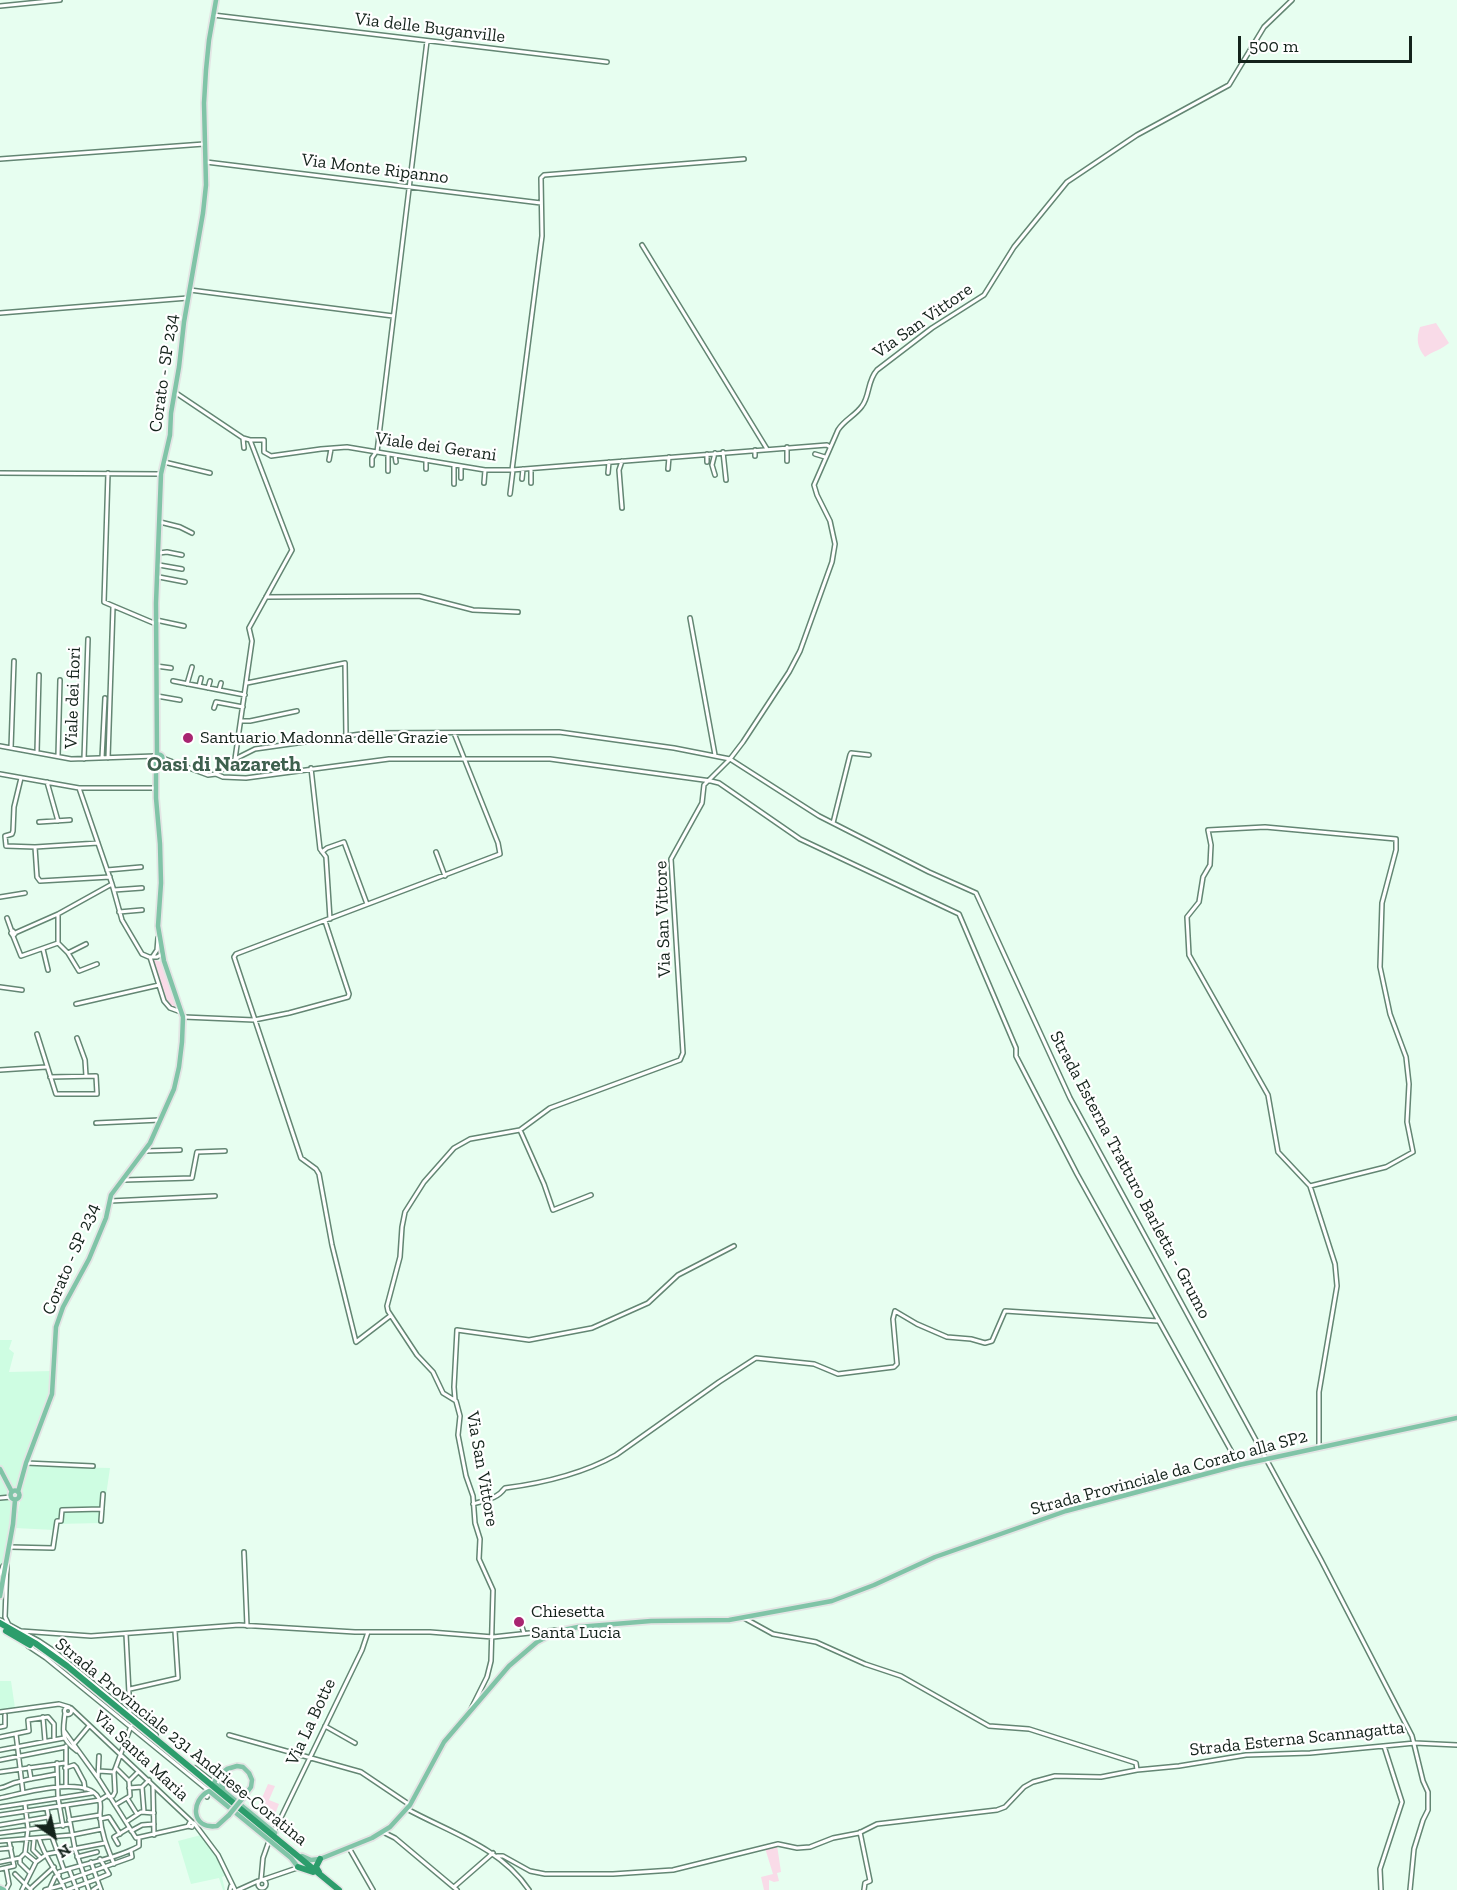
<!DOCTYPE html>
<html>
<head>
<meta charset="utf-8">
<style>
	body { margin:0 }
	#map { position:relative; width:1457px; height:1890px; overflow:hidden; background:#e7fef0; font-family:"Zilla Slab",serif }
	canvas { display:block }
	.north { position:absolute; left:24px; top:1806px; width:60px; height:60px; -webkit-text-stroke:4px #fff; paint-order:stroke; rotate:146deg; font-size:16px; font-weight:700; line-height:24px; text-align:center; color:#14231b }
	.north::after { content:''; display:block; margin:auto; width:21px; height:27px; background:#14231b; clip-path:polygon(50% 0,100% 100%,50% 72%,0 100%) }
	.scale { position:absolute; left:1238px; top:36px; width:174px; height:27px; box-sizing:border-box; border:3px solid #14231b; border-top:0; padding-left:8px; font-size:18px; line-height:21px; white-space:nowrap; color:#14231b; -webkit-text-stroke:4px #fff; paint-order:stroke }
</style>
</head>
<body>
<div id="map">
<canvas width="1457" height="1890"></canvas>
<div class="north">N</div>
<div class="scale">500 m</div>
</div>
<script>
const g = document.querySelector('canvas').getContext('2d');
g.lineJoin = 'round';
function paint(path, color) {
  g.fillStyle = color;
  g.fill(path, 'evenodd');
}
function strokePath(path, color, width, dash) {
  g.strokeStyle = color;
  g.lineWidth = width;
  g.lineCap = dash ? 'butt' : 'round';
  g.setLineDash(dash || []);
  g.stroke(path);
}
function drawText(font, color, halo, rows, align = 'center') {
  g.font = font + ' "Zilla Slab",serif';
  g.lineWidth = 4.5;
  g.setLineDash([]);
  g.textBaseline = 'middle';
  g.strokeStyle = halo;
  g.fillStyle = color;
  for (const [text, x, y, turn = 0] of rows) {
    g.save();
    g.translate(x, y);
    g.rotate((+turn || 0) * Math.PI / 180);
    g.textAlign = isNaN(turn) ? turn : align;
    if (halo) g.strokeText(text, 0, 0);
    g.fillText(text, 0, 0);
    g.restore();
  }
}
const built = new Path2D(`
	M0,1340H12L9,1349L14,1353L9,1372L52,1371L51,1388L44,1415L21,1473L12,1507L4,1562L0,1571Z
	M27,1466L110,1468L102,1523L56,1524L54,1530L15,1528Z
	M0,1681H11L15,1708L0,1710Z
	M201,1835L216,1855L227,1875L222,1877L225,1890H223L219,1878L191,1884L178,1841Z`);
const green = new Path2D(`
	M1436,323L1449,343C1441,350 1433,351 1425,357C1417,347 1416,339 1420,327Z
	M153,959L161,962L179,1009C160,1004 158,976 153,959Z
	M268,1784L275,1786L269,1800L279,1804L275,1814L258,1807Z
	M777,1845L781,1872L777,1873L779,1881L774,1882L769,1880V1890H764L761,1877L773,1874L765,1848Z`);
const minor = new Path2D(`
	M0,6L60,0
	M213,15L607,62
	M0,159L204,144
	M206,162L541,203
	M642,245L767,449
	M190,290L393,316
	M0,313L188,298
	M176,393L243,438L250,440H264V452L271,456L321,449L347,447L485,470H512L827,445L830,447
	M243,438L244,448
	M787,447V461
	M377,452L427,41
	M723,452L726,480
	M715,453L712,465L715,475
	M815,454L825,457
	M395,455L396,462
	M755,456V450
	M329,460L331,449
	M164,462L210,473
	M707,462V454
	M372,465V458L376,452
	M461,466V478
	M426,469V460
	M531,469V483
	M668,469L669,457
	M512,470L542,236L541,178L544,175L744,159
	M388,471V454
	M0,473L160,474
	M108,473L104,602L156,624
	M608,473L609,462
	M522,479L523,469
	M484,483L485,470
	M454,484V465
	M510,494L513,470
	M622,508L619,470L622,461
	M160,522L180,527L192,533
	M159,553L167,552L182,555
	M159,565L182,569
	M159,577L185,582
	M266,597L419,596L473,610L518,612
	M690,618L715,755
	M156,620L184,626
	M156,666L171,668
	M173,681L245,695
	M247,683L345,663L346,736
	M187,684L192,667
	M199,686L201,678
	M208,688L210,681
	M219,690L221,683
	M157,696L180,700
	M214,708L216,702L243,707
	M242,721H250L297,711
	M0,746L71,759L155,756
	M11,748L14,661
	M37,752L39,675
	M58,756L60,680
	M162,756L165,759L208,775L216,774L237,758L255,749L368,733L559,732L674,748L730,759L819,816L929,872L976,893L1070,1098L1321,1560L1412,1736L1423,1781L1428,1792V1810L1423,1820L1414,1849L1410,1890
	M102,758L105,698
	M108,758L113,607
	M84,759L88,639
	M235,759L252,641L249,628L292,550L250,440
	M311,768L320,849L326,857L330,919
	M0,774L79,788H156
	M216,774L223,777L246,778L389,759H550L711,781L719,783L800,839L959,914L1016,1048V1056L1077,1174L1239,1465
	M21,778L14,807L13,831L12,834L5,836L6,846L35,847L98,843
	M47,782L58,821
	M79,788L112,884L122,920L142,954L149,957H157L162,954
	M39,822L70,820
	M833,823L850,755L851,753L869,755
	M35,847L37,877L40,881L110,877
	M322,852L327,848L344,842L367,904
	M436,852L445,876
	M107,870L141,867
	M114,890L142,888
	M0,897L25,893
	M119,912L142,910
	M58,914V943L68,953L79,971L97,964
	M7,918L12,932
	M13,931L15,934L13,936L11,933Z
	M15,933L58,914L112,884
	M13,936L21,956L58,943
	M43,949L48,970
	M68,953L86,944
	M153,956L157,950L158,938
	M150,957L164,1001L170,1008L181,1012
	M0,987L22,990
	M76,1004L159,985
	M184,1017L254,1020L289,1013L348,997L349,994L325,921
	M37,1034L56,1094H97L96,1076L50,1077
	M77,1038L85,1060L86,1076
	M0,1070L46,1067
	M96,1123L160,1120
	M520,1130L544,1184L553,1210L591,1195
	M145,1151L180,1150
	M124,1180L192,1178L197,1152L225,1151
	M1310,1186L1386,1167L1413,1152L1407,1122L1409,1084L1406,1057L1390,1014L1380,967L1382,903L1396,850V839L1265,827L1208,830L1211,845L1210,865L1203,877L1199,902L1187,917L1189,955L1268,1095L1278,1152L1310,1186L1335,1264L1337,1286L1319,1392V1447
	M110,1201L215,1196
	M390,1316L356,1342L332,1245L319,1174L316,1169L301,1158L234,957L236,954L500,854L498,843L454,733
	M455,1400L454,1387L457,1330L529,1340L592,1328L648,1303L678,1275L734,1246
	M26,1463L93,1466
	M0,1498L11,1497
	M473,1504C486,1500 497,1499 505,1488C544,1483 582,1474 616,1455L719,1382L756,1358L814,1364L838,1374L894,1367L897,1364L893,1319L895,1311L917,1324L947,1337L971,1339L985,1343L992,1341L1005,1311L1158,1321
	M101,1521L103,1494
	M10,1547L53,1548L57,1521H61L62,1510L102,1509
	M244,1552L247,1626
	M7,1564L5,1617L8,1623
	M0,1574L3,1566
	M744,1618L773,1634L816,1642L865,1664L901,1676L989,1726L1029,1729L1136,1763L1137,1770
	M0,1620L39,1641L54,1651L156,1735
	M521,1624L524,1633
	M21,1631L91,1636L239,1625L355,1632H430L493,1637L557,1630
	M126,1634L130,1713
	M28,1646L46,1658L209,1791L207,1797
	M130,1689L178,1678L175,1631
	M64.5 1711a3.5 3.5 0 1 1 7 0a3.5 3.5 0 1 1-7 0Z
	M71,1708L192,1822
	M471,1709L487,1677L491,1661L493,1590L479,1559L480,1539L475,1523L473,1496L466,1476L458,1435L460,1416L456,1401L443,1393L433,1372L417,1355L388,1311L387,1306L400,1257L402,1227L405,1212L424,1182L454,1148L470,1139L520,1130L550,1108L680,1060L683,1053L671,859L702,803L704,785L730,759L743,742L789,672L800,651L832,562L835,544L830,521L817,495L814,485L838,430C844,420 856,415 862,406C870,396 867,381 877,370L932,328L984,295L1014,247L1067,182L1137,135L1229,85L1264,27L1292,0
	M0,1712L59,1704L69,1707
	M65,1713C63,1732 60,1739 77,1751
	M43,1717L45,1741
	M325,1726L355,1743
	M0,1727L5,1726V1715
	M64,1731L98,1778L136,1838L189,1826
	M16,1734L23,1793
	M229,1735L361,1772L410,1805
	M0,1737L29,1731L28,1720L48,1717L54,1724V1739
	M74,1744L89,1726
	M0,1750L64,1738
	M0,1760L66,1747
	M57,1763L58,1798L63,1826
	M29,1767L31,1779
	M65,1768L74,1765L76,1767L84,1782L85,1789
	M195,1768L214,1783L221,1780
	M99,1771L114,1772
	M0,1772L65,1763
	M98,1778L99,1756
	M129,1781L138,1772
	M66,1786V1746
	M153,1786L154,1835
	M142,1787L144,1812
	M0,1788C7,1787 11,1783 18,1782C30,1778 44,1777 57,1774
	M129,1788L142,1787L149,1780
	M109,1797L113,1796L115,1792L114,1772L131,1726
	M0,1798C21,1794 84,1775 98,1797C102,1802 100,1809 100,1815C101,1833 107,1847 114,1864
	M127,1798L137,1814
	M25,1804L28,1829L25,1853
	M115,1805L130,1796L129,1781L116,1768
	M67,1806L75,1849L89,1890
	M0,1807L92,1793
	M47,1809L52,1837L64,1870
	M407,1809C451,1833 500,1847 529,1890
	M0,1815L100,1800L108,1795
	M100,1819L109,1817L120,1834
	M69,1820L100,1815
	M126,1822L141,1812L154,1813
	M190,1822L194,1823L192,1827L188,1826Z
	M194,1823L218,1855L235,1890
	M0,1825L48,1817
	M131,1831L142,1825L154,1824
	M274,1832L362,1650L368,1632
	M383,1832L395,1838L457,1890
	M860,1832L870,1881L865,1883L864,1890
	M0,1833L70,1824
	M39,1838C44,1857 58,1872 65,1890
	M34,1839L33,1850L41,1858
	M0,1841L72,1835L102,1829
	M118,1844L114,1837L129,1828
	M349,1848L373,1890
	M0,1849L11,1848
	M497,1856H503L530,1871L545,1874H613L673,1870L778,1844L797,1848L810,1847L833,1838L859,1833L877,1824L997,1810L1005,1807L1024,1787L1033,1782L1055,1776L1101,1777L1137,1770L1179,1766L1246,1755L1310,1753L1415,1743L1457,1745
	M77,1857L97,1852
	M100,1859L109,1874L97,1879L101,1890
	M0,1862L20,1858
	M6,1868L9,1884L6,1890
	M0,1869L14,1866L9,1841
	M69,1869L77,1890
	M59,1872C82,1864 119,1858 139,1846V1838
	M30,1873L20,1863V1858L25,1853L36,1862
	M15,1874L31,1890
	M258 1884a4 4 0 1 1 8 0a4 4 0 1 1-8 0Z
	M261,1880L263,1858L269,1841
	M262,1880L297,1868
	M62,1882L132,1857L131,1851
	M454,1887L493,1853
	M30,1889L54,1867
	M22,1890L36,1862L47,1854L105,1843
	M45,1890L63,1885
	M49,1890L55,1877L59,1875
	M67,1890L97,1879L91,1862
	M93,1890L99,1886
	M230,1890L231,1886
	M238,1890L258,1881
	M1381,1890L1380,1869L1402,1802L1384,1746`);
const major = new Path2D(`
	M155.5 758a3.5 3.5 0 1 1 7 0a3.5 3.5 0 1 1-7 0Z
	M157,755L156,603L161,474L170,435L171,413L179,367L184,322L203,213L206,185L204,103L206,70L209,40L216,0
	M0,1469L12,1492
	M10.5 1495a4.5 4.5 0 1 1 9 0a4.5 4.5 0 1 1-9 0Z
	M18,1492L26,1463L52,1394L56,1327L63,1307L89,1259L106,1218L111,1195L150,1143L174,1089L179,1067L182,1042L183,1017L164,961L158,926L161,883L160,844L156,798V760
	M0,1596L13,1524L15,1500
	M223,1789L221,1780L224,1772
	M242,1799L251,1787L252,1780L249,1773L243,1767L237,1766L227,1769L217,1777L214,1783L275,1833
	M229,1815L217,1826C191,1830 190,1800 209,1791L291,1858L298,1867
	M302,1856L311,1860L320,1859L372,1838L390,1827L410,1805L444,1742L509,1666L537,1642L558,1631L578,1627L651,1621L729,1620L832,1601L874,1585L935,1557L1066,1511L1239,1465L1457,1418
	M0,1888L4,1890`);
const highway = new Path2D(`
	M0,1623L35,1643L67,1666L339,1890
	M6,1631L30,1645
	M298,1867L313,1872
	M319,1872L316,1867L320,1859`);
const majorBridge = new Path2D(`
	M229,1815L242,1799`);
const markers = [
	[188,738,6,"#a82571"],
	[519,1622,6,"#a82571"]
];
const streetNames = [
	["Via delle Buganville",430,28,7],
	["Via Monte Ripanno",375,169,7],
	["Via San Vittore",923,321,-35],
	["Corato - SP 234",164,373,-82],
	["Viale dei Gerani",436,447,8],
	["Viale dei fiori",73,698,-88],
	["Via San Vittore",663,919,-92],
	["Strada Esterna Tratturo Barletta - Grumo",1130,1175,62],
	["Corato - SP 234",71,1259,-67],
	["Via San Vittore",482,1469,80],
	["Strada Provinciale da Corato alla SP2",1169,1473,-15],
	["Via La Botte",311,1722,-65],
	["Strada Esterna Scannagatta",1297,1739,-6],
	["Strada Provinciale 231 Andriese-Coratina",181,1742,39],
	["Via Santa Maria",141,1756,43]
];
const poiNames = [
	["Santuario Madonna delle Grazie",200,738],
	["Chiesetta",531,1612],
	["Santa Lucia",531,1633]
];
const quarterNames = [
	["Oasi di Nazareth",224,765]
];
paint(built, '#cefde2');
paint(green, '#f9dbe8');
strokePath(minor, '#638673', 6);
strokePath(major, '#e3e5e4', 8);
strokePath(highway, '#e3e5e4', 9);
strokePath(minor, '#fff', 3);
strokePath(major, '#80c4a7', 4.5);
strokePath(highway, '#2c9d6c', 6);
strokePath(majorBridge, '#e3e5e4', 8, []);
strokePath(majorBridge, '#80c4a7', 4.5);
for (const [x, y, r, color] of markers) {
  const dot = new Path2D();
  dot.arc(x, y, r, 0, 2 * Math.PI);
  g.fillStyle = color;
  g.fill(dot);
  strokePath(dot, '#fff', 2);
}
drawText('18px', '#14231b', '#fff', streetNames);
drawText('18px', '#14231b', '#fff', poiNames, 'left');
drawText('bold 21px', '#3e604e', '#fff', quarterNames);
</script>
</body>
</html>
